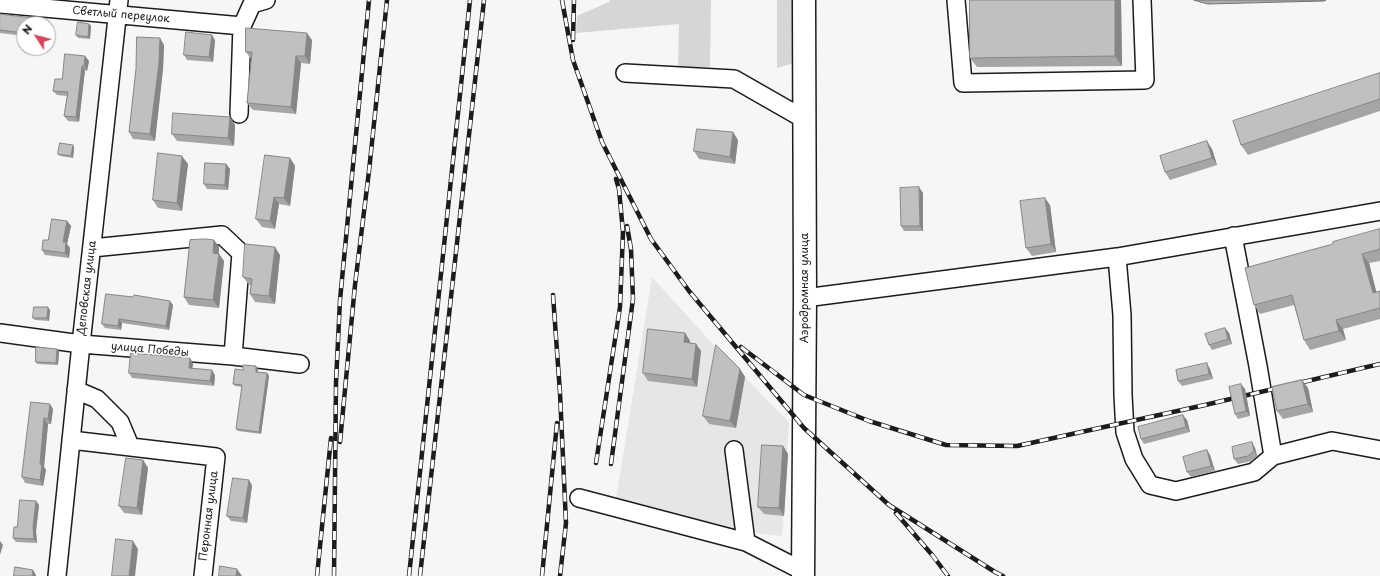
<!DOCTYPE html>
<html>
<head>
<meta charset="utf-8">
<style>
	body { margin:0 }
	#map { position:relative; width:1380px; height:576px; overflow:hidden; background:#f6f6f6; font-family:"Playpen Sans",sans-serif }
	canvas { display:block }
	.north { position:absolute; left:16px; top:16px; width:40px; height:40px; box-sizing:border-box; background:#fff; border:1px solid #a4a4a4; border-radius:50%; rotate:306deg; font-size:11px; font-weight:700; line-height:16px; text-align:center; color:#1c1c1c }
	.north::after { content:''; display:block; margin:auto; width:14px; height:18px; background:#d1495b; clip-path:polygon(50% 0,100% 100%,50% 72%,0 100%) }
</style>
</head>
<body>
<div id="map">
<canvas width="1380" height="576"></canvas>
<div class="north">N</div>
</div>
<script>
const g = document.querySelector('canvas').getContext('2d');
g.lineJoin = 'round';
function paint(path, color) {
  g.fillStyle = color;
  g.fill(path, 'evenodd');
}
function strokePath(path, color, width, dash) {
  g.strokeStyle = color;
  g.lineWidth = width;
  g.lineCap = dash ? 'butt' : 'round';
  g.setLineDash(dash || []);
  g.stroke(path);
}
function drawText(font, color, halo, rows, align = 'center') {
  g.font = font + ' "Playpen Sans",sans-serif';
  g.lineWidth = 3;
  g.setLineDash([]);
  g.textBaseline = 'middle';
  g.strokeStyle = halo;
  g.fillStyle = color;
  for (const [text, x, y, turn = 0] of rows) {
    g.save();
    g.translate(x, y);
    g.rotate((+turn || 0) * Math.PI / 180);
    g.textAlign = isNaN(turn) ? turn : align;
    if (halo) g.strokeText(text, 0, 0);
    g.fillText(text, 0, 0);
    g.restore();
  }
}
const built = new Path2D(`
	M652,277L721,353L789,422L782,536L744,532L616,499Z`);
const green = new Path2D(`
	M610,0H711L710,67H678L679,24L576,33L577,16L609,2Z
	M777,0H793L794,63L777,68Z`);
const water = new Path2D(`
	M1194,0H1326L1324,1L1208,4Z`);
const minor = new Path2D(`
	M956,0L963,83L1145,80L1142,0
	M0,4L242,26
	M625,73L734,79L804,119
	M239,114L242,26L252,4L266,0
	M1233,236L1258,366L1273,456
	M92,248L222,235L241,253L233,356
	M1117,257L1122,315L1123,395L1125,432L1134,459L1150,485L1176,491L1254,472L1273,456L1332,441L1380,450
	M805,298L1117,257L1380,211
	M0,333L81,344L233,356L300,364
	M76,390L97,399L120,422L130,446
	M71,440L216,457L203,576
	M734,450L746,542L803,571
	M579,498L746,542
	M57,576L81,344L119,0`);
const major = new Path2D(`
	M803,576L805,298L804,0`);
const rail = new Path2D(`
	M562,0L573,60L602,142L651,239L689,291L804,428L889,505L995,572L1003,576
	M573,40L574,0
	M553,295L560,393L566,523L560,576
	M741,347L804,395L869,421L946,445L1017,446L1205,405L1380,364
	M340,442L355,285L369,171L387,0
	M596,463L620,307L623,232L619,189L616,179
	M611,464L633,299L631,249L627,226
	M896,513L933,556L948,576
	M317,576L331,438
	M334,576L336,382L340,300L369,0
	M409,576L470,0
	M420,576L484,0
	M542,576L557,423`);
const wall = new Path2D(`
	M970,0H1121L1122,66L977,67L970,58Z
	M0,14L34,22L24,24V36L0,33Z
	M89,24L91,26L90,39L78,38L76,35Z
	M215,40L213,62L187,60L184,55Z
	M312,40L310,64L301,63L296,114L253,110L247,103L251,59L246,52Z
	M164,45L163,69L155,141L133,139L129,132L136,69Z
	M89,61L87,71L85,70L79,122L68,121L64,116L67,96L57,95L53,91L62,79Z
	M1380,73V111L1248,155L1241,145Z
	M230,117L235,125L234,146L177,141L172,134Z
	M738,140L735,164L699,159L694,151Z
	M73,145L74,148L73,158L60,156L58,154Z
	M1212,149L1217,165L1170,180L1165,172Z
	M290,158L295,166L290,206L279,204L275,229L262,227L256,219Z
	M188,164L182,211L158,208L153,200Z
	M226,164L230,169L228,190L207,189L204,184Z
	M923,193V231H904L901,226Z
	M1050,205L1056,252L1032,256L1026,248Z
	M67,221L71,226L67,244L70,248L69,258L45,255L42,250L48,240Z
	M1380,229V261L1369,263L1376,292L1380,291V319L1343,329L1346,340L1310,350L1304,340L1294,305L1260,314L1254,305L1333,244Z
	M214,240L219,247V254L224,261L219,308L189,305L184,297Z
	M280,255L275,304L255,302L250,294L251,285H249L243,277Z
	M106,294L173,305L169,330L122,323L121,330L105,328L102,324Z
	M50,310L49,321L35,320L33,318Z
	M1225,328L1229,333L1232,344L1212,350L1209,345Z
	M685,333L690,341V343L696,344L701,351L697,387L648,381L643,373Z
	M57,349L59,351L58,365L37,364L36,362Z
	M193,363L192,368L215,375L214,386L132,378L129,373Z
	M258,369V372L267,373L269,376L261,434L238,431L236,429L242,387L235,386L233,384L243,370Z
	M740,369L745,377L736,428L709,424L703,416Z
	M1210,369L1213,379L1182,386L1178,381Z
	M1302,380L1308,388L1313,412L1283,419L1277,411Z
	M1245,389L1250,416L1238,419L1235,414Z
	M31,402L53,409L51,424H48L44,467L46,470L43,486L25,483L22,477Z
	M1187,420L1190,432L1144,444L1141,439Z
	M1252,442L1255,448L1257,456L1252,461L1238,464L1234,459Z
	M783,446L788,454L784,516L764,514L758,507Z
	M1207,450L1210,455L1215,471L1191,477L1187,472Z
	M143,460L148,468L142,515L124,513L119,506Z
	M252,485L247,523L231,521L227,516Z
	M39,505L36,531L37,543L16,542L13,538L17,527Z`);
const shadedWall = new Path2D(`
	M1115,0H1121L1122,66L1115,56Z
	M32,18L34,22V24H31Z
	M89,24L91,26L90,39L88,37Z
	M307,33L312,40L310,64L305,56Z
	M212,35L215,40L213,62L209,57Z
	M160,38L164,45L163,69L155,141L150,134Z
	M85,56L89,61L87,71L84,66Z
	M296,56L301,63L296,114L291,107Z
	M82,66L85,70L79,122L76,117Z
	M230,117L235,125L234,146L228,138Z
	M733,132L738,140L735,164L730,157Z
	M1207,141L1212,149L1217,165L1212,158Z
	M73,145L74,148L73,158L71,156Z
	M182,156L188,164L182,211L177,203Z
	M290,158L295,166L290,206L284,198Z
	M226,164L230,169L228,190L225,185Z
	M919,187L923,193V231L920,226Z
	M274,197L279,204L275,229L270,221Z
	M1045,198L1050,205L1056,252L1051,244Z
	M67,221L71,226L67,244L70,248L69,258L65,253L63,242Z
	M214,240L219,247L218,261L213,253Z
	M275,247L280,255L275,304L269,296Z
	M219,254L224,261L219,308L213,300Z
	M1362,254L1369,263L1379,302L1373,293Z
	M170,301L173,305L169,330L166,326Z
	M48,307L50,310L49,321L47,318Z
	M119,319L122,323L121,330L118,326Z
	M1336,320L1343,329L1346,340L1339,331Z
	M1225,328L1229,333L1232,344L1228,339Z
	M685,333L690,341L689,350L684,342Z
	M696,344L701,351L697,387L692,379Z
	M57,349L59,351L58,365L56,363Z
	M190,358L193,363L192,373L189,368Z
	M1207,363L1210,369L1213,379L1209,374Z
	M256,366L258,369L257,374L256,372Z
	M740,369L745,377L736,428L730,421Z
	M212,370L215,375L214,386L210,381Z
	M267,373L269,376L261,434L259,432Z
	M1302,380L1308,388L1313,412L1308,404Z
	M1241,384L1245,389L1250,416L1246,411Z
	M50,404L53,409L51,424L48,419Z
	M1183,415L1187,420L1190,432L1186,427Z
	M44,418L48,424L44,467L46,470L43,486L40,480V464Z
	M1252,442L1255,448L1257,456L1254,451Z
	M783,446L788,454L784,516L779,508Z
	M1207,450L1210,455L1215,471L1211,466Z
	M143,460L148,468L142,515L137,508Z
	M249,480L252,485L247,523L243,518Z
	M36,501L39,505L36,531L37,543L34,539L33,527Z
	M0,541L3,545L0,555Z
	M133,541L138,549L135,576H129Z
	M237,569L242,576H236Z
	M33,570L36,575V576H32Z`);
const building = new Path2D(`
	M970,0H1115V56L970,58Z
	M0,14L32,18L31,24H24V33L0,30Z
	M78,22L89,24L88,37L76,35Z
	M246,28L307,33L305,56H296L291,107L247,103L252,52H246Z
	M186,32L212,35L209,57L184,55Z
	M137,37L160,38L159,63L150,134L129,132L136,69Z
	M65,54L85,56L84,66H82L76,117L64,116L68,92L53,91L55,79H62Z
	M1380,73V99L1241,145L1233,121Z
	M173,113L230,117L228,138L172,134Z
	M697,129L733,132L730,157L694,151Z
	M1207,141L1212,158L1165,172L1160,156Z
	M60,143L73,145L71,156L58,154Z
	M158,153L182,156L177,203L153,200Z
	M265,155L290,158L284,198L274,197L270,221L256,219Z
	M205,163L226,164L225,185L204,184Z
	M919,187L920,226H901L900,188Z
	M1045,198L1051,244L1026,248L1020,201Z
	M52,219L67,221L63,242H66L65,253L42,250L43,240H48Z
	M1380,229V249L1362,254L1373,293L1380,291V308L1336,320L1339,331L1304,340L1292,295L1254,305L1245,268L1333,244V242Z
	M206,239L214,240L213,253L219,254L213,300L184,297L190,240Z
	M245,244L275,247L269,296L250,294L252,279L243,277Z
	M106,294L133,297L134,295L170,301L166,326L119,319L118,326L102,324Z
	M34,307H48L47,318H33Z
	M1225,328L1228,339L1209,345L1205,334Z
	M648,329L685,333L684,342L696,344L692,379L643,373Z
	M716,345L740,369L730,421L703,416Z
	M36,347L57,349L56,363L36,362Z
	M131,353L190,358L189,368L212,370L210,381L129,373Z
	M1207,363L1209,374L1178,381L1176,370Z
	M243,365L256,366V372L267,373L259,432L236,429L242,385L233,384L235,369L243,370Z
	M1302,380L1308,404L1277,411L1272,387Z
	M1241,384L1246,411L1235,414L1229,387Z
	M31,402L50,404L48,419L44,418L40,464L42,465L40,480L22,477Z
	M1183,415L1186,427L1141,439L1138,427Z
	M1252,442L1254,451L1248,456L1234,459L1232,447Z
	M762,445L783,446L779,508L758,507Z
	M1207,450L1211,466L1187,472L1183,457Z
	M126,458L143,460L137,508L119,506Z
	M233,478L249,480L243,518L227,516Z
	M20,500L36,501L33,527L34,539L13,538L14,527H17Z
	M116,539L133,541L129,576H112Z
	M220,566L237,569L236,576H219Z
	M15,567L33,570L32,576H14Z`);
const streetNames = [
	["Светлый переулок",121,15,5],
	["Деповская улица",87,288,-83],
	["Аэродромная улица",805,288,-90],
	["улица Победы",150,350,5],
	["Перонная улица",209,516,-83]
];
paint(built, '#e6e6e6');
paint(green, '#d6d6d6');
paint(water, '#acacac');
strokePath(water, '#727272', 1);
strokePath(minor, '#1c1c1c', 20);
strokePath(major, '#1c1c1c', 25);
strokePath(minor, '#fff', 17);
strokePath(major, '#fff', 22);
strokePath(rail, '#1c1c1c', 4.5);
strokePath(rail, '#fff', 3, [9]);
paint(wall, '#a5a5a5');
paint(shadedWall, '#868686');
paint(building, '#c0c0c0');
strokePath(building, '#868686', 1);
drawText('11px', '#1c1c1c', '#fff', streetNames);
</script>
</body>
</html>
